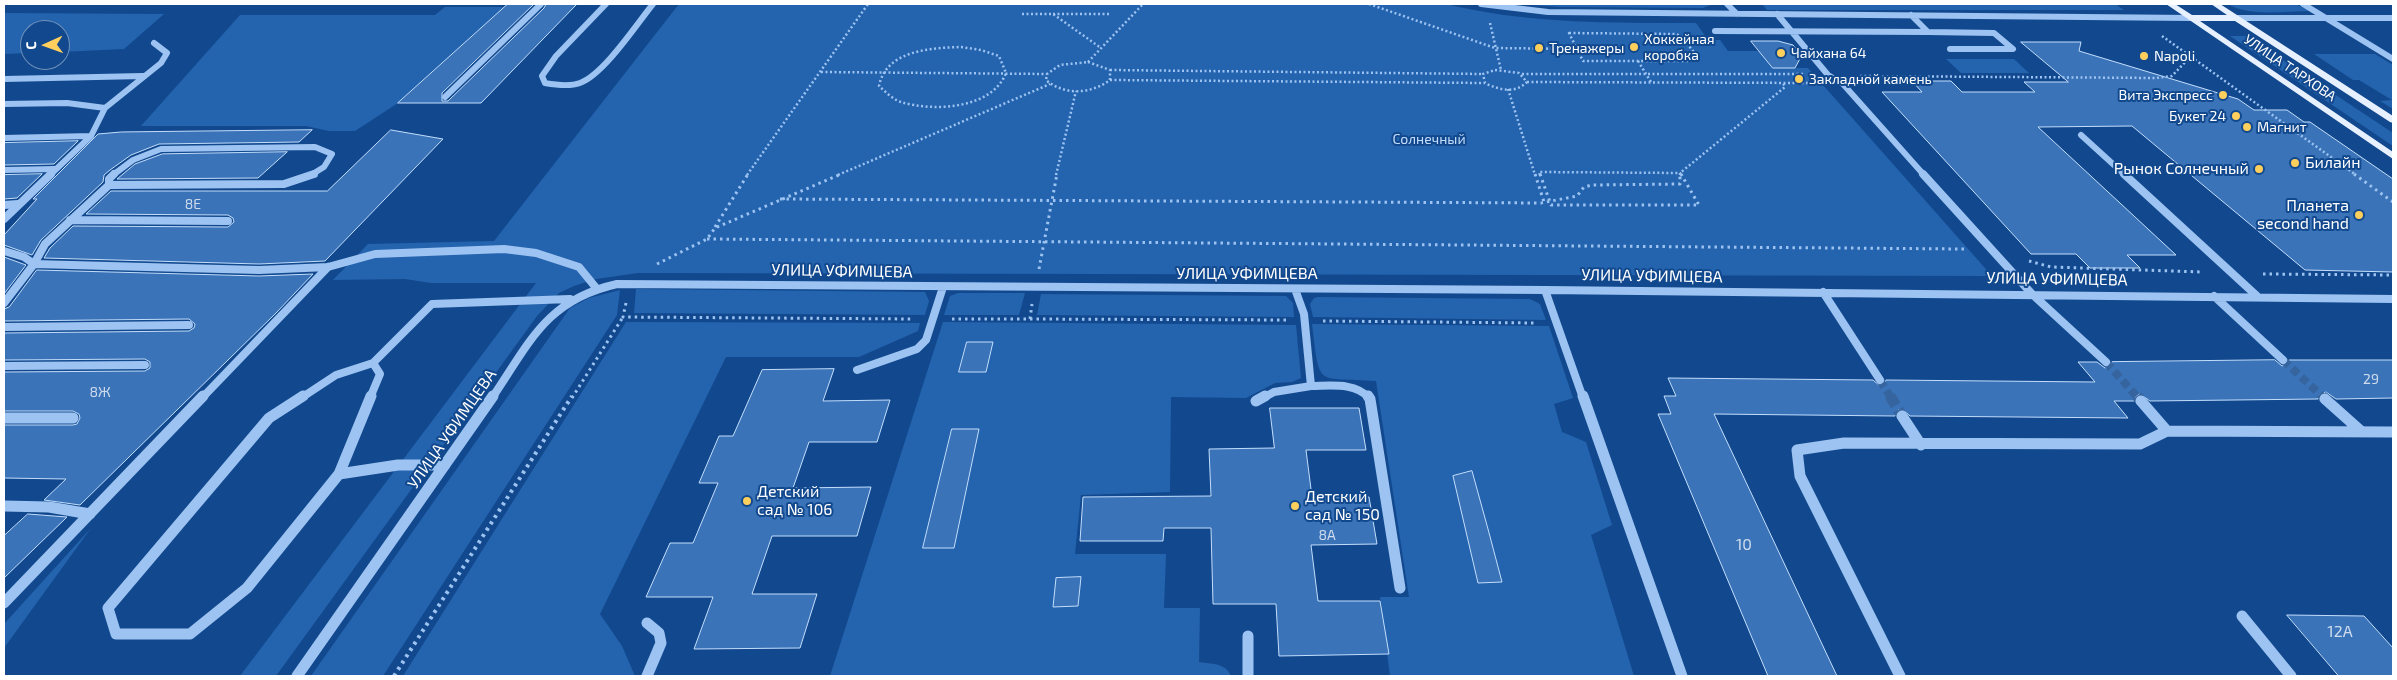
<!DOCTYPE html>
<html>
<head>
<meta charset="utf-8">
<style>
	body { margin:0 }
	#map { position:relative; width:2397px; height:680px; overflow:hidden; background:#12498e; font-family:"Exo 2",sans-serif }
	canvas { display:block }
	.frame { position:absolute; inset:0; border:5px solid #fff; pointer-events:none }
	.north { position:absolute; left:20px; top:20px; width:50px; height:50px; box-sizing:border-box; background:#12498e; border:1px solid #7192bb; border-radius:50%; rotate:268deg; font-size:14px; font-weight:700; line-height:20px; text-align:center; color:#fff }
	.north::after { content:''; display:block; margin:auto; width:18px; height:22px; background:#ffcf5d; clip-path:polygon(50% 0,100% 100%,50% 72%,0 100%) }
</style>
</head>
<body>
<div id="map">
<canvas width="2397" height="680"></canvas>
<div class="frame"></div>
<div class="north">С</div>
</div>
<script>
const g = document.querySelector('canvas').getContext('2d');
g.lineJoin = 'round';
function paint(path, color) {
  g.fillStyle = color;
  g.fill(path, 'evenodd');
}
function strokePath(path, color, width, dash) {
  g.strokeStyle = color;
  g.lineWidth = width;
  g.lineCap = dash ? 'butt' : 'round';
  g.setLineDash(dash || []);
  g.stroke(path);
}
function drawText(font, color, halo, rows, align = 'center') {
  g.font = font + ' "Exo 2",sans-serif';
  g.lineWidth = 4;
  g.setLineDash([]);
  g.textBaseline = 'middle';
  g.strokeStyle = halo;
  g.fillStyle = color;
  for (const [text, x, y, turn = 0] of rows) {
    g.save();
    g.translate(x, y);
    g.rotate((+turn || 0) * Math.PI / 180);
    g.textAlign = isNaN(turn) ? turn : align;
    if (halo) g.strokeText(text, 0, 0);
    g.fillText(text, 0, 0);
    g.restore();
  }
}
const green = new Path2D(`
	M679,4H1446C1528,24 1612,23 1696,23L1708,40H1720L1728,51H1760L1773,68H1808L1992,276L638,273L596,279L574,286L559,293L537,316L276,676H240L536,283H431L405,279L333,280L368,244L494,241Z
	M1516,4H1713L1703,8L1560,7Z
	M1762,4H2115L2124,10H1767Z
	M2228,4H2296L2309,11C2284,11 2249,17 2228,4Z
	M445,7H505L398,103L355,131H329L306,126H141L240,15H435Z
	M4,13L164,14L124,49L60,52V30H30V53L4,54Z
	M2230,36H2247L2393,133V146Z
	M2314,54H2375L2393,65V109L2380,101L2392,100L2359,80H2353Z
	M1946,59H2014L2029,73H1961Z
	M636,289L925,292L929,301L925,315L634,313Z
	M620,290L617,315L383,676H311L570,308L589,298Z
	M958,293H1025L1019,315H944L950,296Z
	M1041,294L1286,296L1293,303L1294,317L1037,315Z
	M1318,297L1530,299L1540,304L1546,320L1313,317L1310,304L1314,298Z
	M626,322L920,323L918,331L859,357H726L600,614L622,646L635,676H403Z
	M943,322L1296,325L1301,378L1292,382L1275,383L1246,398L1171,397L1170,492L1081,495L1075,554H1166L1164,608H1200L1199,662C1212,664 1226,663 1231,676H830Z
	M1312,324L1549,326L1573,398L1554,404L1562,432L1586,442L1612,525L1591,535L1634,676H1390L1380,597H1409L1376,381C1315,377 1320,389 1312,324Z
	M91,528L4,648V624Z`);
const building = new Path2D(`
	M508,4H534L442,93V101H448L544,8L546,4H577L481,103H398Z
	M1751,41H1778L1793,45L1802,55L1795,68H1773Z
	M2021,42H2081L2079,51L2238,99L2254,110H2287L2304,122H2310L2393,179V272L2305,270L2132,126L2038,127L2176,255H2127L2140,268H2090L2076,254H2031L1882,92H1922L1912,81H1951L1962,92H2035L2024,82H2068Z
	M312,130L299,142L159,144L131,155L110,170L104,175L103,182L41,240L32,255L4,245V235L37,199H33L98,134L121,132Z
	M391,130L443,139L325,261L259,264L44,258L50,248L73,226L228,227L234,222L233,218L228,215L86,214L111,191H327Z
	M78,141L54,164L4,165V143Z
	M287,152L258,178L117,179L135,164L162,154Z
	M42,174L17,198L4,199V175Z
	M4,257L26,265L4,294Z
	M37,270L259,276L313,274L276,313L80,505L44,500L66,479L4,478V425H73L77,424L80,418L79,414L73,411H4V372L145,371L150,368V362L145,359L4,360V333L189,331L194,328L195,324L189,319L4,321V309L9,307Z
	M967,342H993L986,372H959Z
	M2275,360L2282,366L2287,364L2289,360H2393V398L2336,399L2326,392L2320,394L2318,399L2150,401L2140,394L2136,396L2134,401H2114L2128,418L1910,416L1902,409L1898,410L1895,416L1714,414L1837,676H1768L1658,414H1671L1664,396H1676L1668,378L1873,380L1880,386L1884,385L1886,380L2095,382L2078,362H2097L2105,368L2110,366L2112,362Z
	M834,369L823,401L890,400L877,442H809L793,488L871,487L857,536H772L752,594H817L800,648L694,649L713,597H646L670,543H693L718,483H699L719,436H733L762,370Z
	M1270,408H1359L1366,450H1306L1312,497H1369L1377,544L1311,545L1318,601H1380L1389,654L1279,656L1276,604H1213L1211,528H1164L1163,541H1080L1083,497L1211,496L1209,449L1274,448Z
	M952,429H979L954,548H923Z
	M1472,471L1488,529L1502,582L1478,583L1453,476Z
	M28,514L67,517L4,578V536Z
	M1081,577L1078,606L1053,607L1056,578Z
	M2287,615L2364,616L2393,648V676H2339Z`);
const minorTunnelFar1 = new Path2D(`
	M2283,360L2324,398
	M2106,362L2138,398
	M1880,380L1891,398`);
const minorTunnel = new Path2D(`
	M1890,396L1902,416
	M2137,396L2141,401
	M2322,396L2325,399`);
const pathFar2 = new Path2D(`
	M1369,4L1495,48L1578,49
	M1022,14H1053L1101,48
	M1053,14H1110
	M1490,23L1501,70
	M1569,33L1676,34L1681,36L1697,56L1690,61H1583Z
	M2162,36L2356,175
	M961,47L981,50L999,56L1006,73C992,109 934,112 901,102C892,99 886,92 879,86C886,50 931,48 961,47Z
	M1638,61L1651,82
	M1088,62L1110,70V80C1091,94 1065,96 1046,80L1047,74L1060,65Z
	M1088,62L1143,4
	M1110,70L1483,74
	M1495,70L1519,73L1527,82C1515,94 1499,90 1485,83L1483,74Z
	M821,72L1047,74
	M1522,74H1803
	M1860,76L2156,78L2172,76L2191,56
	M1110,80L1485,83
	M1527,82L1812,83
	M1508,89L1535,175
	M747,175L868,4
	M838,175L1050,84
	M1056,175L1076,91
	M1540,175L1539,172L1680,173L1681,175
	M1680,175V173L1785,87L1783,83`);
const pathFar1 = new Path2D(`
	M1535,174L1544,202
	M1540,174L1551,205H1699L1681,174
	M2354,174L2393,202
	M780,199L1541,203L1577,196L1584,187L1592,185L1680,184V174
	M715,227L748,174
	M707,239L1964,249
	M2029,261L2051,267L2202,272
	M657,264L707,239L715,228L841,174
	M1039,269L1057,174
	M2263,274L2393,275
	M626,303L623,317L913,319
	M952,319H1030L1032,304
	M1030,319L1286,320
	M1323,321L1536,323
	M572,398L623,317`);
const path = new Path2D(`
	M394,676L572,396`);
const minorFar2 = new Path2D(`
	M606,4L556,56L542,76L545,83C556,85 569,87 580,83C604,74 636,25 653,4
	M1481,4L1548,12L2191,18
	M1727,4L1737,14
	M2303,4L2393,59
	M1777,14L1828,75L1843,84L1924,175
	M2237,18H2393
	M1715,31L1928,32L1911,15
	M1928,32L1994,33L2013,49H1950
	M4,79L143,76
	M445,97L541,4
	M4,104L67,103L105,108
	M2081,135L2125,175
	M4,138L91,136
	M4,170L55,169
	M50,175L91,136L105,108L161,63L167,53L154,43
	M113,175L133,160L161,149L315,147L332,154L324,167L311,175`);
const minorFar1 = new Path2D(`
	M1923,174L2032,294L2106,362
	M2124,174L2258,297
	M109,185V179L114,174
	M109,185L284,184L314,174
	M4,205L18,204
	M4,219L51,174
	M70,220L228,221
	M4,251L24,257L34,264L259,270L328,267L375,254L504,249L536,253L579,267L597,289
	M1295,289L1304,314L1311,386C1330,386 1355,382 1369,398
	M1545,290L1583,398
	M1823,292L1880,380
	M2214,296L2283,360
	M4,303L34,264L45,244L109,185
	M4,327L189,325
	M4,366L145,365
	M857,370L917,349L926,340L943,287
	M202,398L328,267
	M301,398L336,375L373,363L432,304L570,299
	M370,398L380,374L373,363
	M492,398C530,342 546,300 617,284L1545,290L2393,299
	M1263,398L1274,392L1311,386`);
const minor = new Path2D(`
	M303,396L269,418L108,608L116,634H190L247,588L339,474L398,465H445
	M1368,396L1370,399L1400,588
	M1583,396L1682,676
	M2325,399L2362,432
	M1256,401L1265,396
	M1902,416L1921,445
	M4,418H73
	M2167,431L2393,432
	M339,474L371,396
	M4,506L49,507L90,514
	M4,603L203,396
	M2242,616L2291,676
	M647,623L659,633L661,643L647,676
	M1248,636V676
	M297,676L493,396
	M1900,676L1800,476L1797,450L1844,443L2140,444L2167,431L2141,401`);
const major = new Path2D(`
	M2166,4H2175L2192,15H2227L2211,4H2220L2393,116V123L2390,122L2235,21H2200L2393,152V159Z`);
const markers = [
	[1634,47,5,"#ffcf5d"],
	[1539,48,5,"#ffcf5d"],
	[1781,53,5,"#ffcf5d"],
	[2144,56,5,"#ffcf5d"],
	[1799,79,5,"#ffcf5d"],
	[2223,95,5,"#ffcf5d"],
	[2236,116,5,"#ffcf5d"],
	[2247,127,5,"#ffcf5d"],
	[2295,163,5,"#ffcf5d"],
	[2259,169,5,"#ffcf5d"],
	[2359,215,5,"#ffcf5d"],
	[747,501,5,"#ffcf5d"],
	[1295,506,5,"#ffcf5d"]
];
const farPoinames = [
	["Хоккейная",1644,39],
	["коробка",1644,55],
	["Тренажеры",1549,48],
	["Чайхана 64",1791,53],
	["Napoli",2154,56],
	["Закладной камень",1809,79],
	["Вита Экспресс",2213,95,"right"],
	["Букет 24",2226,116,"right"],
	["Магнит",2257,127]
];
const farStreetnames = [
	["УЛИЦА ТАРХОВА",2290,68,34]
];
const farParknames = [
	["Солнечный",1429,139]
];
const numberNames = [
	["8Е",193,204],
	["29",2371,379],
	["8Ж",100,392],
	["8А",1327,535]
];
const poiNames = [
	["Билайн",2305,163],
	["Рынок Солнечный",2249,169,"right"],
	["Планета",2349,206,"right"],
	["second hand",2349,224,"right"],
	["Детский",757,492],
	["сад № 106",757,510],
	["Детский",1305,497],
	["сад № 150",1305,515]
];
const streetNames = [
	["УЛИЦА УФИМЦЕВА",842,271,1],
	["УЛИЦА УФИМЦЕВА",1247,274],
	["УЛИЦА УФИМЦЕВА",1652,276,1],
	["УЛИЦА УФИМЦЕВА",2057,279,1],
	["УЛИЦА УФИМЦЕВА",452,429,-55]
];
const nearNumbernames = [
	["10",1744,545],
	["12А",2340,632]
];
paint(green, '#2463ae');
paint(building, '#3b73b8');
strokePath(building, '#c3defc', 1);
strokePath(minorTunnelFar1, '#36649f', 8, [8, 4.5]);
strokePath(minorTunnel, '#36649f', 11, [11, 5]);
strokePath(pathFar2, '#9cc3f1', 2.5, [2, 2.5]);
strokePath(pathFar1, '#9cc3f1', 3, [2.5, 4]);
strokePath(path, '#9cc3f1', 4, [3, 4.5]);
strokePath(minorFar2, '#9cc3f1', 6);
strokePath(minorFar1, '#9cc3f1', 8);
strokePath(minor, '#9cc3f1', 11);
paint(major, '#e7f0ff');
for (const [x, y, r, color] of markers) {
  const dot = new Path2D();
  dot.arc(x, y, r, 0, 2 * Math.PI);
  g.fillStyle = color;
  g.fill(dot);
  strokePath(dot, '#12498e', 2);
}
drawText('14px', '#fff', '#12498e', farPoinames, 'left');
drawText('14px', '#fff', '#12498e', farStreetnames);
drawText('14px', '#c3defc', '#12498e', farParknames);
drawText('14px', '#cedced', null, numberNames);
drawText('16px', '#fff', '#12498e', poiNames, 'left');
drawText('16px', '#fff', '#12498e', streetNames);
drawText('16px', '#cedced', null, nearNumbernames);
</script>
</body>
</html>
